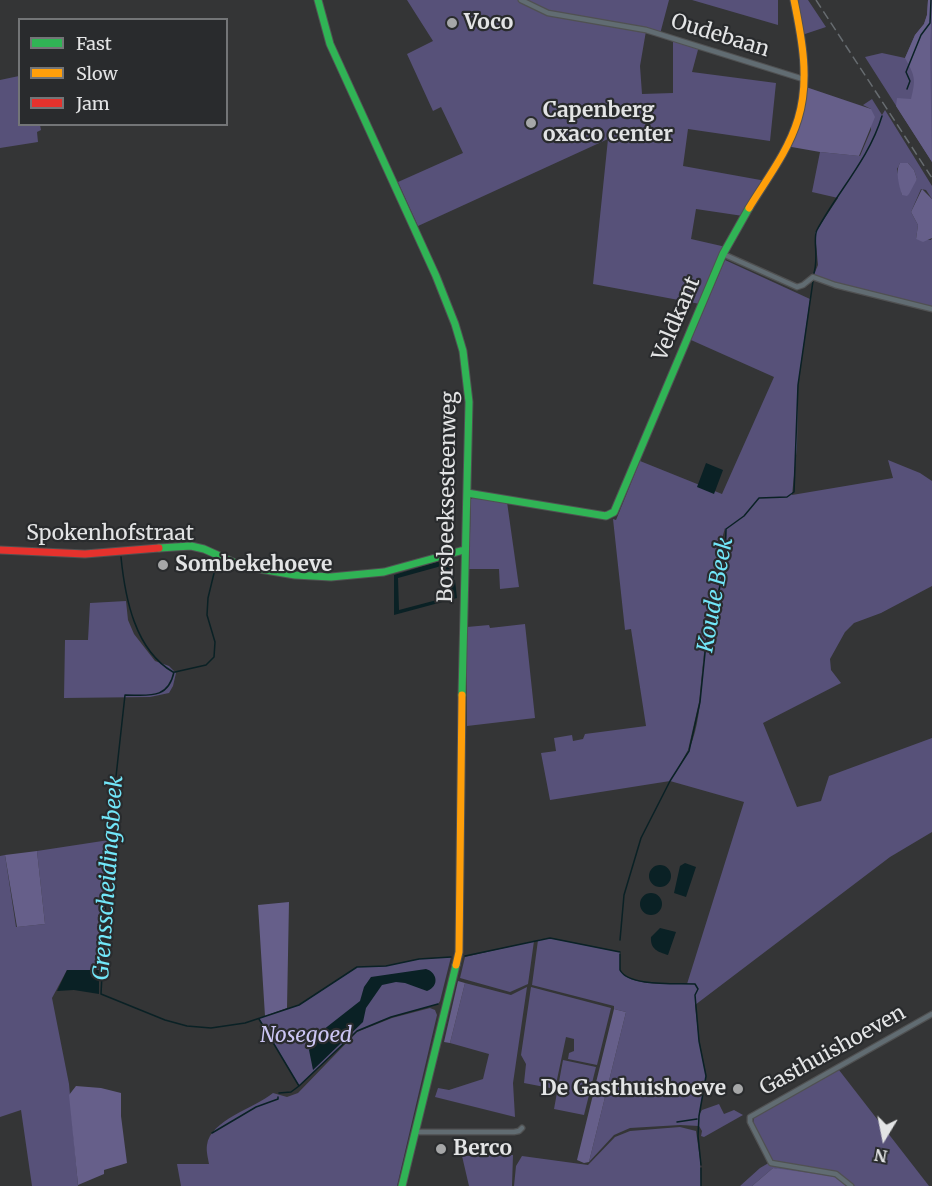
<!DOCTYPE html>
<html>
<head>
<meta charset="utf-8">
<style>
	body { margin:0 }
	#map { position:relative; width:932px; height:1186px; overflow:hidden; background:#343536; font-family:Merriweather,serif }
	canvas { display:block }
	.legend { position:absolute; left:18px; top:18px; width:210px; height:108px; box-sizing:border-box; background:#292b2d; border:2px solid #737577; margin:0; padding:8px 10px; list-style:none; font-size:18px; color:#e3e4e5 }
	.legend li { display:flex; align-items:center; gap:12px; height:30px }
	.legend b { width:30px; border:2px solid #737577 }
	.north { position:absolute; left:854px; top:1108px; width:60px; height:60px; -webkit-text-stroke:4px #292b2d; paint-order:stroke; rotate:190deg; font-size:16px; font-weight:700; line-height:24px; text-align:center; color:#e3e4e5 }
	.north::after { content:''; display:block; margin:auto; width:21px; height:27px; background:#e3e4e5; clip-path:polygon(50% 0,100% 100%,50% 72%,0 100%) }
</style>
</head>
<body>
<div id="map">
<canvas width="932" height="1186"></canvas>
<ul class="legend">
<li><b style="height:8px;background:#30b455"></b>Fast</li>
<li><b style="height:8px;background:#ff9f0a"></b>Slow</li>
<li><b style="height:8px;background:#e5322d"></b>Jam</li>
</ul>
<div class="north">N</div>
</div>
<script>
const g = document.querySelector('canvas').getContext('2d');
g.lineJoin = 'round';
function paint(path, color) {
  g.fillStyle = color;
  g.fill(path, 'evenodd');
}
function strokePath(path, color, width, dash) {
  g.strokeStyle = color;
  g.lineWidth = width;
  g.lineCap = dash ? 'butt' : 'round';
  g.setLineDash(dash || []);
  g.stroke(path);
}
function drawText(font, color, halo, rows, align = 'center') {
  g.font = font + ' Merriweather,serif';
  g.lineWidth = 4.5;
  g.setLineDash([]);
  g.textBaseline = 'middle';
  g.strokeStyle = halo;
  g.fillStyle = color;
  for (const [text, x, y, turn = 0] of rows) {
    g.save();
    g.translate(x, y);
    g.rotate((+turn || 0) * Math.PI / 180);
    g.textAlign = isNaN(turn) ? turn : align;
    if (halo) g.strokeText(text, 0, 0);
    g.fillText(text, 0, 0);
    g.restore();
  }
}
const green = new Path2D(`
	M407,0H669L660,34L646,31L640,66L642,94L673,93V38L699,46L692,72L776,83L770,141L688,129L683,166L766,181L743,216L696,209L691,239L726,247L700,304L593,284L608,139L418,226L398,182L463,153L441,107L433,111L407,54L433,41Z
	M692,0H778V25Z
	M794,0H808L826,27L802,35Z
	M928,0H932V162L865,57L882,53L905,58L915,35L924,24L927,15Z
	M19,76L20,124L40,125L41,130L37,132L38,142L0,148V80Z
	M872,99L882,115L885,110L932,186V199L926,190L921,189L911,212L918,225L916,239L931,240L932,238V309L813,277L818,265L815,233L838,198L812,192L820,152L860,156L871,130V109L863,105ZM900,163H908L914,170L917,179L902,195L897,169Z
	M725,260L810,299L798,385L797,446L792,495L893,478L888,460L920,473L932,481V586L881,613L854,623L845,632L830,659L831,670L841,683L763,723L797,807L821,801L829,776L932,738V832L890,857L695,1005L699,1041L706,1076L699,1115L702,1110L719,1104L724,1114L734,1110L743,1115L704,1137L701,1136L702,1131L699,1126L680,1125L630,1128L614,1135L589,1162L626,1012L614,1009V1006L532,985L538,940L550,938L620,952V970C628,987 670,983 687,984L744,802L670,781L550,800L541,753L556,751L554,738L572,735L573,741L583,739L585,734L646,726L631,629L625,630L613,519L616,520L640,461L722,494L774,377L691,340ZM725,528C730,567 713,604 706,642C699,683 705,734 678,768L688,750L699,702L705,643L724,566L723,535Z
	M474,497L507,502L519,587L500,589L499,569H469L471,499Z
	M126,601L128,620L134,634L155,661L169,666L176,673L173,686L169,693L150,697L64,698L65,640H88L90,603Z
	M525,624L535,718L467,726V627L489,625L490,628Z
	M109,840L102,970H67L52,998L69,1084L78,1186H32L21,1110L0,1117V856L5,855L16,927L45,924L37,851Z
	M534,941L528,984L510,992L460,978L465,957Z
	M451,957L440,1001L438,1004L391,1017L357,1031L299,1086L259,1018L299,1005L357,967L386,966L419,959Z
	M465,983L511,995L527,987L513,1083L515,1117L435,1097L438,1088L449,1090L483,1079L489,1054L450,1043Z
	M531,987L611,1008L597,1065L568,1059L569,1053L574,1051V1039L566,1037L555,1089L524,1083L526,1064L521,1055Z
	M430,1008L435,1010L437,1015L397,1186H181L177,1164H209C208,1158 206,1151 207,1145C210,1120 255,1108 273,1093L287,1097L298,1093L357,1032L392,1018Z
	M563,1060L596,1067L584,1115L554,1109Z
	M839,1070L929,1186H847L773,1168L752,1186H740L760,1168L772,1161L753,1125L754,1117Z
	M680,1127L696,1131L700,1159L701,1186H514L516,1166L522,1156L588,1165L615,1137L630,1131Z
	M513,1155L512,1186H469L462,1156Z`);
const forest = new Path2D(`
	M928,0H932L930,48L932,162L896,106L897,98L911,99C916,79 915,76 905,58L915,35L924,24L927,15Z
	M803,86L871,109L875,117L859,156L820,152L786,146L791,136Z
	M900,163H908L914,170L917,179L909,194L907,196L902,195C899,186 895,170 900,163Z
	M922,189L932,199V238L923,242L916,239L918,225L911,212Z
	M37,851L45,924L17,927L5,855Z
	M289,902L287,1008L265,1016L258,905Z
	M458,981L465,983L450,1043L444,1042Z
	M614,1009L626,1012L589,1162L584,1163L577,1160Z
	M76,1086L101,1088L121,1093V1116L127,1163L104,1170V1174L78,1185L69,1095Z
	M773,1168L831,1176L840,1179L847,1186H752Z`);
const water = new Path2D(`
	M706,463L723,470L714,494L697,487Z
	M450,558L454,578L448,579L445,565L398,578L399,610L452,596L449,582L455,580L457,598L394,615V575Z
	M685,863L696,867L686,897L674,893L680,866Z
	M649 876a11 11 0 1 1 22 0a11 11 0 1 1-22 0Z
	M640 904a11 11 0 1 1 22 0a11 11 0 1 1-22 0Z
	M660,928L676,932L668,955C658,952 650,949 651,937Z
	M426,969C437,972 440,986 427,991L405,983L396,982L382,985L366,1008L363,1022L313,1070L309,1050L323,1030L360,1001L364,987L371,977Z
	M67,970H99V994L74,990L57,991Z`);
const stream = new Path2D(`
	M907,89L910,81L906,72L921,35L930,23L931,0
	M813,276C820,259 812,239 817,230C838,191 869,159 882,116
	M121,557C125,598 135,650 173,672
	M174,672C168,700 148,695 125,695L109,840L101,994L165,1020L187,1026L211,1028L245,1023L299,1005L357,967L386,966L419,959L451,957
	M175,672L206,665L214,657L215,642L207,615L208,598L216,565
	M620,940L624,895L641,838L670,781L689,751L700,702L706,643L725,566L726,529L744,516L759,498L787,497L794,492L798,385L813,281
	M620,954V970C629,987 676,983 695,984L698,989L695,995L699,1041L706,1076L699,1116L698,1136L701,1165
	M465,956L550,938L620,952
	M259,1019L299,1086L291,1092L279,1093
	M299,1086L357,1031L391,1017L438,1004
	M677,1122L697,1119
	M212,1133L256,1107L278,1099V1097
	M701,1168V1186`);
const street = new Path2D(`
	M521,0L548,13L646,30L803,79
	M723,254L797,287L803,285L813,277L835,285L932,309
	M415,1132H514L519,1131L522,1128
	M851,1186L836,1174L771,1163L750,1122V1117L932,1014`);
const fast = new Path2D(`
	M318,0L330,44L436,276L455,324L463,351L469,402L462,695
	M467,493L606,516L614,512L723,254L749,208
	M159,548L191,546L204,549L242,566L295,575L331,577L384,572L464,550
	M402,1186L456,965`);
const slow = new Path2D(`
	M749,208C766,180 788,152 798,119C810,80 802,39 794,0
	M456,965L459,952L462,695`);
const jam = new Path2D(`
	M0,550L85,554L159,548`);
const rail = new Path2D(`
	M816,0L932,178`);
const markers = [
	[452,23,6,"#a6a7a8"],
	[531,123,6,"#a6a7a8"],
	[163,565,6,"#a6a7a8"],
	[738,1089,6,"#a6a7a8"],
	[441,1149,6,"#a6a7a8"]
];
const poiNames = [
	["Voco",464,23],
	["Capenberg",543,111],
	["oxaco center",543,135],
	["Sombekehoeve",175,565],
	["De Gasthuishoeve",726,1089,"right"],
	["Berco",453,1149]
];
const streetNames = [
	["Oudebaan",720,36,17],
	["Veldkant",677,319,-67],
	["Borsbeeksesteenweg",448,497,-89],
	["Spokenhofstraat",110,534],
	["Gasthuishoeven",833,1051,-29]
];
const parkNames = [
	["Nosegoed",306,1036]
];
const waterNames = [
	["Koude Beek",716,595,-80],
	["Grensscheidingsbeek",109,878,-86]
];
paint(green, '#575179');
paint(forest, '#665f8a');
paint(water, '#0a2125');
strokePath(stream, '#0a2125', 1.5);
strokePath(street, '#505152', 7);
strokePath(fast, '#505152', 9);
strokePath(slow, '#505152', 9);
strokePath(jam, '#505152', 9);
strokePath(street, '#616c72', 4.5);
strokePath(fast, '#30b455', 7);
strokePath(slow, '#ff9f0a', 7);
strokePath(jam, '#e5322d', 7);
strokePath(rail, '#676c70', 1.5, [9, 4.5]);
for (const [x, y, r, color] of markers) {
  const dot = new Path2D();
  dot.arc(x, y, r, 0, 2 * Math.PI);
  g.fillStyle = color;
  g.fill(dot);
  strokePath(dot, '#292b2d', 2);
}
drawText('bold 21px', '#e3e4e5', '#292b2d', poiNames, 'left');
drawText('21px', '#e3e4e5', '#292b2d', streetNames);
drawText('italic 21px', '#ccc6f4', '#292b2d', parkNames);
drawText('italic 22px', '#72e7f9', '#292b2d', waterNames);
</script>
</body>
</html>
